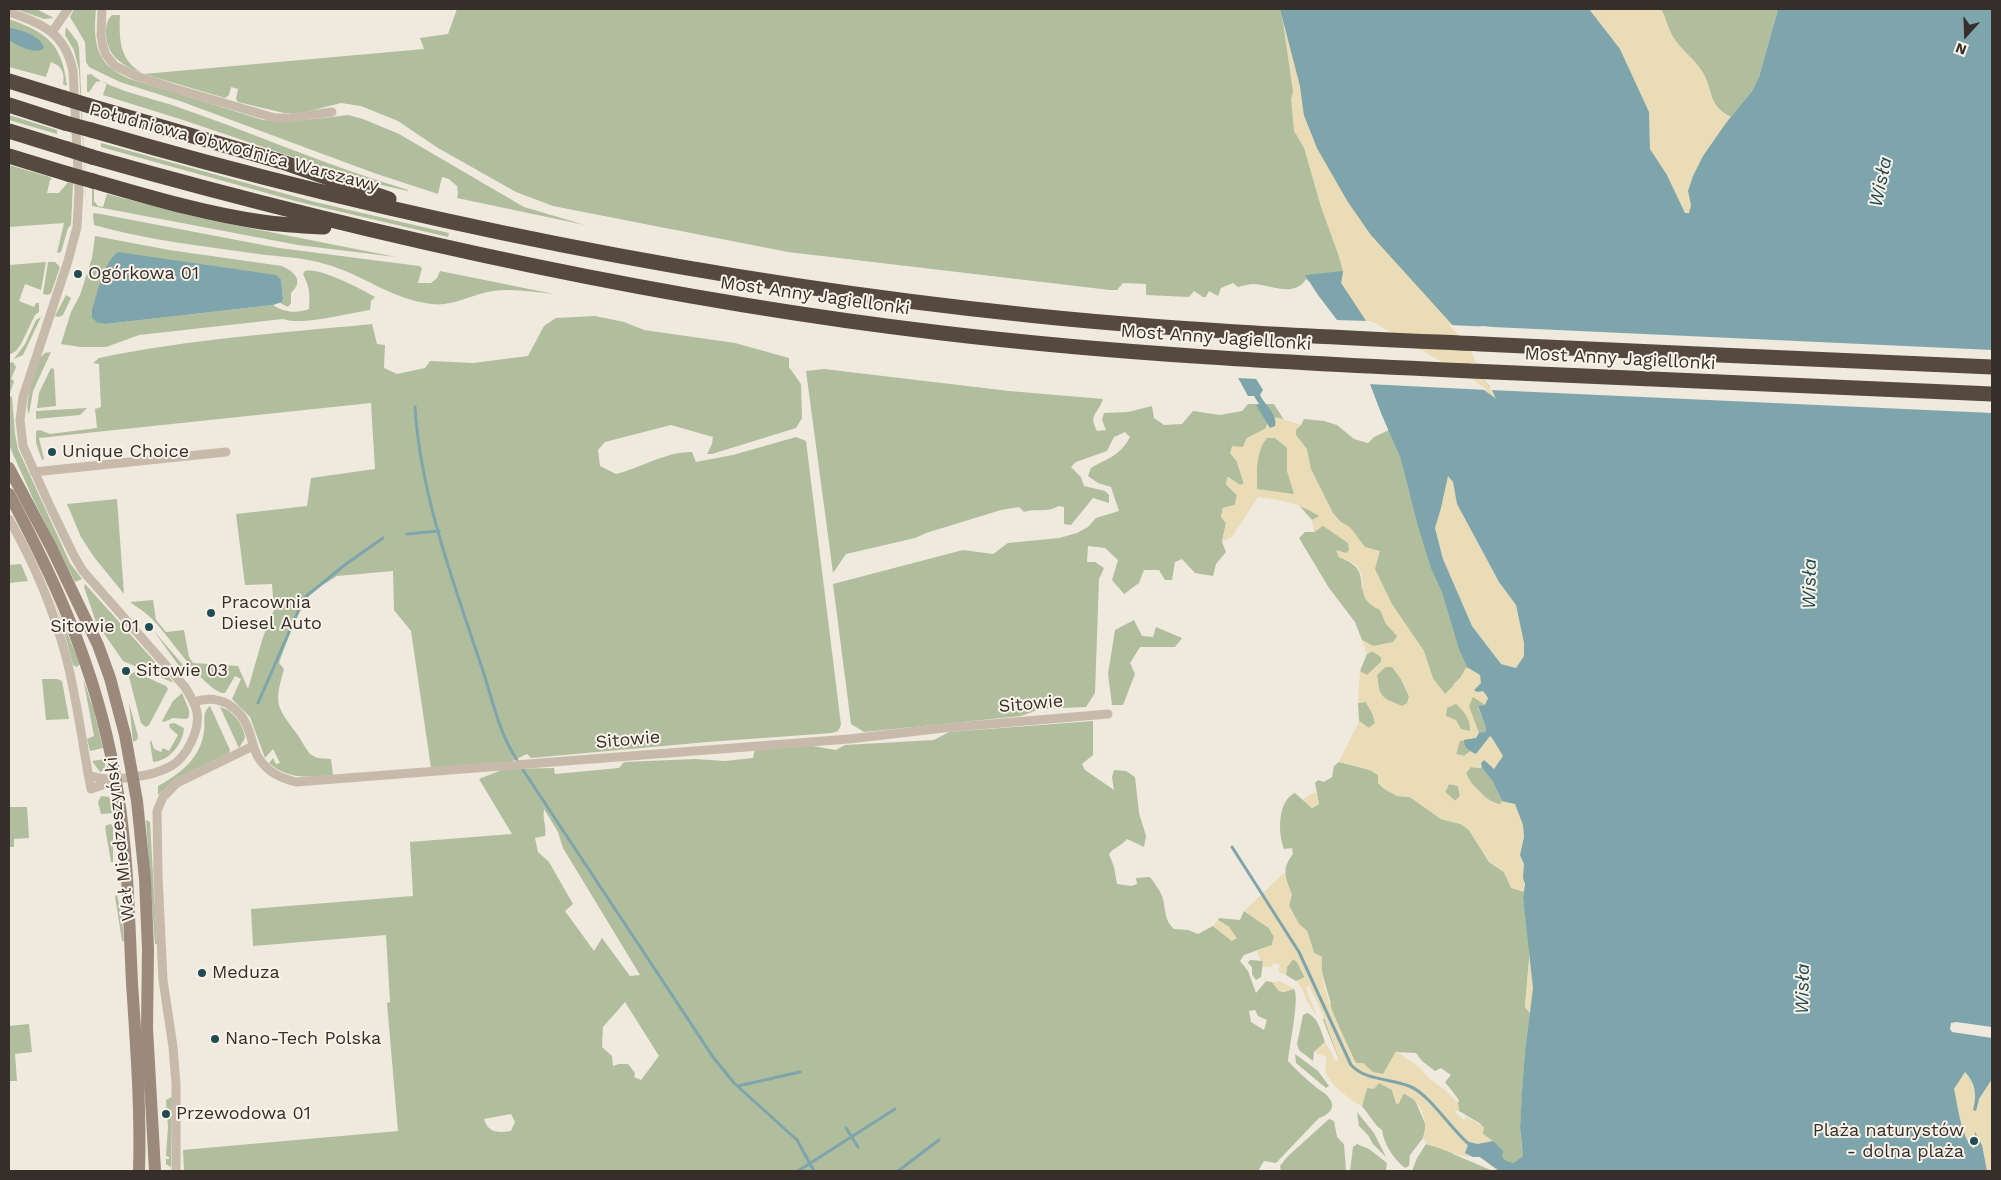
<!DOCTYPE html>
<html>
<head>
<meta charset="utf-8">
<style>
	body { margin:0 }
	#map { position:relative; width:2001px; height:1180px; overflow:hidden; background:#f0e9dd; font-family:"Work Sans",sans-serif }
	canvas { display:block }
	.frame { position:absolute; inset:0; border:10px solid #352e29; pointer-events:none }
	.north { position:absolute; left:1941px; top:10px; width:50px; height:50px; -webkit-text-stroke:4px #f8f2e9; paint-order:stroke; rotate:200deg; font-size:14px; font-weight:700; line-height:20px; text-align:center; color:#352e29 }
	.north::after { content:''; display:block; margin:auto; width:18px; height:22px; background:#352e29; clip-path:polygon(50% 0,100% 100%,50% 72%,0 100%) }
</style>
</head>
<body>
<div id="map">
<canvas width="2001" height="1180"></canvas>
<div class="frame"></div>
<div class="north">N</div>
</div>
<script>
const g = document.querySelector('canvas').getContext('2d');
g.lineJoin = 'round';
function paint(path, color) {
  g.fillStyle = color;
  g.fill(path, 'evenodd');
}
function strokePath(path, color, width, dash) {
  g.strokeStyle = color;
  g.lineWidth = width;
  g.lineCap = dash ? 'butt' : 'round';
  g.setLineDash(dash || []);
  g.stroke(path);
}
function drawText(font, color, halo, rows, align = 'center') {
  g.font = font + ' "Work Sans",sans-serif';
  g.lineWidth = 4;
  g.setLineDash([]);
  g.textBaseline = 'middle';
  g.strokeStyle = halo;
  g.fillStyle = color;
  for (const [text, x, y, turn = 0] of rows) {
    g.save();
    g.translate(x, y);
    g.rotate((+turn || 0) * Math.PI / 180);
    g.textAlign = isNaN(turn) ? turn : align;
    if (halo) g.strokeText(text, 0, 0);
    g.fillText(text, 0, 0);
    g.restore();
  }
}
const green = new Path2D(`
	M15,9H36L54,18L44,19Z
	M74,9H96C93,42 95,65 130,79L263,120L290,122L348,115L363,119L399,134L524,207L585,225L457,198L458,194L457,186L449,179L442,177L438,194L374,173L180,101L120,82L89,67L86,62L85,42L70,17Z
	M457,9H1280L1300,86L1468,342L1479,374L1492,389L1526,445L1306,279C1294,298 1272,285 1254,284C1248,284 1243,286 1238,287L1233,283L1221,288L1218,296L1209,291L1206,297H1203L1194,291L1189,297L1146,295V284L1123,283L1117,290H1110L788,252L553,206L516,192L438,148L398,121L361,106L341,103L301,113H284L238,102L236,99L238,89L231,87L229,95L225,98L144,74L424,49L420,38L448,34Z
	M1661,9H1778L1759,77L1752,91L1731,117C1706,105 1714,88 1701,70C1693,58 1681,50 1673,37C1668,29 1666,18 1661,9Z
	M112,15H120C119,38 119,60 142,73C123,66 106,56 106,33C106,27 107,19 112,15Z
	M9,19C48,33 62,44 67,86L63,84C65,73 62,66 51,62L46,77L9,67V41L30,50L36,37L9,27Z
	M66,27L77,41L79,48L87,219L79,70L74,50L65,35Z
	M91,74C106,88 150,98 172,105C251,132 328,166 408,190V191L364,181L183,120L103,95L107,83L101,81L96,82L89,92H87V75Z
	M9,115L57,130V134L9,120Z
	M101,143L315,202L449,233L448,237L299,202L101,147Z
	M9,165L50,177L52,180H50L47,193H59L68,182L73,183L71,225L68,228L61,252L57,253L64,223L9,227Z
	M92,189H94V201L98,206L103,207L107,194L209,220L396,257L298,245L92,206Z
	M95,213L279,248L419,266L422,268L418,283H431L437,278L440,271L554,294C534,292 513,288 493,291C472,294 452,307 431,304C390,299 363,274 325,264C303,257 280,257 258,254C203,246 147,240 94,225L93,214Z
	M95,236L169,250L282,266C295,272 304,281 291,293V303L288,307L280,303L283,298L281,279L279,277L98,323L106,324L273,305C283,312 296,314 309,309C310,294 310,288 303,274L305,271C320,267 361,289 375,297L371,301L370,310C349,313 301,326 283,319L139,335L106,347H80L61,344L71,312L80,295L92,258Z
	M46,262L41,290L25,284L19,301L34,307L36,303H39V312L35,315L21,344L16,351L9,355V265Z
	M48,262H55L60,267L51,293L48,295L43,294Z
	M66,295L71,298L63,315L59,317L55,316Z
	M595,316L624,322L644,330L735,343L789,358V367L801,384L802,418L796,428L712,454H707L712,444L713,437L671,425L605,442L598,450L600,466L616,474C640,468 668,451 692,452L696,462L733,455L796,437L806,441L841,725L838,731L832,733L707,742L531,758L527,754L510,762L431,768L411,631L394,610L393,571L337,576L311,592L294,622L279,663L284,669C274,704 276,706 297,734C302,741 305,748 310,754L317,758L331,759L333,775C309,777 288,780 269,763L273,758L276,764L280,763L273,749L265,758L250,717L232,699L241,679L235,676L225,693C208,695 169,636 154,621C147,613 138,608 130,602L153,600L156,620L166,632L184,630L189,657L193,663L238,666L248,689L263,637L274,610L272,584L245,585L236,514L307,506L311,478L375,469L371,403L39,438L44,459L42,460L36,443V431L40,430L50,434L97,428L95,409L101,407L99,364L93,363L99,358C190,339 280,333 372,324L377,344L385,345L384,368L397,374L425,368L430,361L473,363L528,356L544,326L556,318Z
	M41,317L23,355L14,359L25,344L36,320Z
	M51,352L33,391L29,414C23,404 36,370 40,358L45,353Z
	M13,362L16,367L11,379L14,381L9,396L12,397L15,434L18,449L70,563L82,579L75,582L34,501L9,445V363Z
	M51,368L54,369L56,406L37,408L39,393Z
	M824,369L1009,391L1103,399C1098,415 1088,413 1097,431L1106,430L1102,420L1104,413L1128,412L1152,406L1154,418L1164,425L1182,424L1193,411L1220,415L1242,411L1248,404H1274L1287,425H1301L1304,419L1324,421L1337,425L1354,439L1368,443L1374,437L1389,430L1400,457L1410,495L1485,705L1478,707L1486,728L1485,732L1468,750L1471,751L1464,756L1456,754L1458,747L1402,706L1384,699L1379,691L1377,675L1385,667H1393L1401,679L1409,696L1418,699L1412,671L1413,676H1408L1403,668L1406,665L1362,640L1355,622L1329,588L1299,538L1305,532H1314L1321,526L1314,519L1312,520L1297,503L1257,489C1257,470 1255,453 1267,437L1274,438L1265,429L1247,438L1243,447L1237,462L1244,484L1240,485L1228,477L1226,484L1237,495L1235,505L1223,508L1221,517L1226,523L1222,542L1226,552L1216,564L1213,576L1195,573L1182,559L1175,562L1172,580H1165L1159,570H1144L1139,583L1124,594L1112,580L1118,560L1105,548L1088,546L1087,562H1095L1104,568L1099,579L1095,693L1086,707L1040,709L1021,716L864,732L851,724L833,584L963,550L993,554L1008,543L1059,538L1077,533L1088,527L1096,518L1119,511L1111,487L1098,483L1088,476L1091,468C1108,458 1120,456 1130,437L1125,432L1114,437L1107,451L1076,462L1071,467L1081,477L1084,486L1105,491L1109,495V503L1093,498L1071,525L1064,524V507L1058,506C1049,513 1034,508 1024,512L1019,507L1001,510L926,533L915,538L846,554L833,573L806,371ZM1337,551L1346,553L1366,574L1362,591C1361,569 1359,566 1339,557ZM1466,667L1461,698L1453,685L1462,676Z
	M87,408L80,415L36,419V411Z
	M117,499L124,594L94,557L81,537L67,504Z
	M21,564L28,581L9,583V565Z
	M85,584L174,683L123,661L96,622L84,587Z
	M47,585L80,664L77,667L73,665L61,620Z
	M1134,620L1142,636L1153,637L1156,627L1182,638L1175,647H1140L1130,663L1135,674L1123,705H1112L1108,674L1115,630Z
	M153,630L189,672L187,673L182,670Z
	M1372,651L1381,657V662L1366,676L1360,671L1367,654Z
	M135,672L166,686L168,689L149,725L146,727L141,723L129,677L130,674Z
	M83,678L94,711L103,748L90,751L87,739L94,736Z
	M42,679H57L62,681L69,719L46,720Z
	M182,693L189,710V717L186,719L173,718L164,722L162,721L173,701Z
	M1366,702L1373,715L1375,723L1369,728L1359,721L1358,703Z
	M129,703L138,736L137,740L133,742Z
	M210,706L230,750L229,753L177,778L158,795V786C180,774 201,758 204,731C206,722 201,713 210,706Z
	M220,707C233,710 244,725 245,738L239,748Z
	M1093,721V755L1082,764L1085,770L1114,790L1112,777L1114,770L1126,771L1135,777L1139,813L1146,836L1144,847L1127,839C1121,846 1113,848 1109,854L1114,867L1117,884L1131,886L1137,884L1136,878L1150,877C1154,883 1161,891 1163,899C1166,912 1164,919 1174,929L1188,930L1198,934L1213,926L1232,941L1229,927L1218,920L1219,918L1240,920L1244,911L1269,928L1274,937L1272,945L1244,955L1240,961L1248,971L1256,993L1266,981L1272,982L1279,991L1284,992L1294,989C1300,997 1289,1047 1288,1061C1297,1071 1307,1080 1317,1088C1321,1091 1327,1094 1329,1098C1337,1108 1328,1115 1319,1118L1276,1163L1264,1161L1258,1171H184L183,1150L398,1131L387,1003L390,1002L386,935L253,946L251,909L413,896L410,842L512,834L479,779L504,769L554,768L555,774L619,768L624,762L695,759L725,761L753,758L755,748L812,746L836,750L845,745L934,740L949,732ZM544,809L558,832L563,848L640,975L630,976L602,938L594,951L565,911L573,904L549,862L538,852L535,838L545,836C547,826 542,819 544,809ZM625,1002L659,1056L641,1080L634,1077L635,1073L628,1064H619L613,1066L612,1056L602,1047L603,1027ZM1255,1010L1258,1016L1267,1020L1264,1030L1251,1022L1249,1011ZM511,1114L515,1122L511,1131C498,1133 488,1133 484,1119Z
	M174,723L184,728C183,744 169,761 153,762L150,742L151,740L154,749L161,752L163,748L169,751L178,735L170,728L169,724Z
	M105,759V769L100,772L92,761Z
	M1339,762L1370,770L1378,775L1397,796L1410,797L1441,819L1461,824L1469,830L1489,862L1504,872L1506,878L1490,802L1469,781L1466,773L1471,767L1482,768L1493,782L1502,801L1510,802L1524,892L1523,897L1530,949L1525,1007L1530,1013L1525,1051L1520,1127L1522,1149L1529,1158L1506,1171H1495L1497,1170L1480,1157H1473L1412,1095L1392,1090L1397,1104L1399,1103L1403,1093L1415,1100L1426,1126L1423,1138L1410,1155L1409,1166L1405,1168C1394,1159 1384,1145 1382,1130L1377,1126L1362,1106L1367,1087L1340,1062L1323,1020L1331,1004L1321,969L1322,957L1314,953L1307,931L1299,924L1289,906C1295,883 1275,877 1293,854L1292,848L1284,849C1278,834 1277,801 1295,793L1312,808L1319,804L1315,783L1318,780L1324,782L1332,777L1334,766ZM1396,1052L1416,1053L1422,1061L1435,1071L1441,1068L1451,1075L1445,1082L1459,1100L1458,1103L1459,1111L1481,1124L1483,1134L1492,1141L1487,1143L1441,1099L1384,1073Z
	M1449,784L1458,786L1460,796L1455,801L1445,792Z
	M101,796L109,797L113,805L114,813L101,814L98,802Z
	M9,807H27L29,838L14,839V847H9Z
	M146,820L150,822L157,944H155Z
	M111,824L113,827V862H111L105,827L107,825Z
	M117,895L122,917L124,941H122L115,896Z
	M1293,959L1297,962L1305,978L1296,981L1286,975L1287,967Z
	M1250,960L1263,961L1261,977L1256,980L1252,974V967L1248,963Z
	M1307,1013C1318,1017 1321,1031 1325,1042L1314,1052L1313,1061L1299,1050L1297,1044L1303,1015Z
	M29,1024L32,1052L15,1054L17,1081H9V1026Z
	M1295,1054L1318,1071L1329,1086L1326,1088L1296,1063Z
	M172,1097L171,1167L166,1164V1159H169V1157L166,1156L168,1127L166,1100Z
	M1357,1112L1374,1133L1386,1157L1373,1144L1368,1135L1359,1126Z
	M1329,1119L1334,1121L1337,1137L1344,1144L1346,1171H1281L1280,1166L1287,1157Z
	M1357,1144L1369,1149L1387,1163L1386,1171H1350L1353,1147Z
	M1426,1144L1449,1150L1453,1154L1493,1171H1412L1417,1158Z`);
const sand = new Path2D(`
	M1589,9H1661C1666,18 1668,29 1673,37C1681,50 1693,58 1701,70C1714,88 1706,105 1731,117L1688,191L1691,205L1689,213H1685L1667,175L1650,149L1649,112L1620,49Z
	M1282,16L1300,86L1304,115L1317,148L1348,202L1371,235L1468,342L1479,374L1492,390L1497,399L1474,383L1366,321L1341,283L1343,271L1338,254L1321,207L1304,148L1294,131L1291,99L1293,92Z
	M1270,417L1280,418L1301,425L1296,430V435L1307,449L1311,469L1333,513L1341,522L1350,527L1365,547L1380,551L1375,569L1392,604L1424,651L1433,678L1445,694L1458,681L1467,667L1480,675L1483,691L1488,698L1485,705L1473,697L1469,706L1479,733L1477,738L1460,741L1456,754L1464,756L1471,751L1476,754L1490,736L1504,756L1494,769L1481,763L1482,768L1471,767L1466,773C1472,787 1485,801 1500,804L1502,801L1515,804L1523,825L1524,837L1520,855L1524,864V892L1511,888L1504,872L1489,861L1469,830L1461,824L1441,819L1410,797L1397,796L1384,789L1378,783V775L1370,770L1339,762L1359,721L1369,728L1375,723L1373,715L1366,702L1358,703L1360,671L1367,675L1381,662V657L1373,651L1367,654L1362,640L1373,646L1393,642L1397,636L1386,624L1380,610C1352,597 1370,583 1357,566C1353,562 1344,559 1339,557L1336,550L1346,553L1349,550L1348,543L1323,526L1314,532L1312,520L1319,516C1298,503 1283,500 1258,497L1232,537L1222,542L1226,523L1221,517L1223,508L1235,505L1237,495L1226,484L1227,477L1240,485L1244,483L1237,462L1230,453L1232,446L1243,447L1247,438L1265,429ZM1267,438H1275L1287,448V471L1294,494L1257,489C1257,470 1255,453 1267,438ZM1385,667H1392L1401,679L1409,696L1407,703L1402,706C1382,698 1379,697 1377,675ZM1456,704C1464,711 1471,720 1470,731L1461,729L1456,720L1446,716L1447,708ZM1449,784L1458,786L1460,796L1455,801L1445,792Z
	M1448,475L1453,482L1457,504L1499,582L1516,605L1524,643V656L1516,668L1501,664L1472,626L1443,559L1435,528L1441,508Z
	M1316,792L1319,804L1312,808L1303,799Z
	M1284,873L1292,895L1289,906L1299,924L1307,931L1314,953L1322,957C1318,990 1343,1033 1356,1063H1363L1373,1072L1383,1074L1396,1051L1419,1067L1430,1079L1445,1090L1458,1103L1459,1111H1453L1464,1121L1466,1117L1484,1127L1483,1134L1493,1141L1478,1144L1465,1152L1473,1157C1456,1157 1442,1148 1426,1144L1423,1138C1428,1127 1424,1108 1414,1100C1412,1097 1407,1095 1404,1093L1399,1103L1396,1104L1392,1090L1379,1083L1374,1089L1367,1088L1362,1106C1352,1102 1330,1084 1326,1073C1325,1069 1326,1062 1326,1057L1314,1052L1325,1042L1336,1061L1339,1059L1320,1008L1309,986L1306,988L1317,1016L1307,1002L1302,989L1296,981L1305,977L1297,962L1293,959L1287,967L1286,975L1278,971L1280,965L1274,963L1271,967H1263V961L1260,960L1257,951L1272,945L1274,937L1269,928L1244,911Z
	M1218,920L1229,927L1237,938L1232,941L1213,926Z
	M1530,949L1533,988L1530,1013L1525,1007Z
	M1280,981L1294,989L1284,992L1279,991L1272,982Z
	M1962,1066C1972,1085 1979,1087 1973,1110L1992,1077V1171H1962L1947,1103Z`);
const water = new Path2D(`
	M1280,9H1589L1620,49L1649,112L1650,149L1667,175L1685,213H1689L1691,205L1688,191L1693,176L1703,156L1726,123L1752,91L1759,77L1778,9H1992V1027L1956,1022L1951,1023L1950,1029L1952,1032L1992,1038V1079L1979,1099L1976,1111L1973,1110C1977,1095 1976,1084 1965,1072L1954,1089C1958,1106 1961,1138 1974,1149L1975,1132L1982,1145L1987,1171H1500L1480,1157H1473L1465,1153L1469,1142L1478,1144L1493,1141L1503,1151L1502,1157L1506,1161L1514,1163L1523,1156L1520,1127L1522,1091L1525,1051L1533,988L1523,897L1525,884L1523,878L1524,864L1520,855L1524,837L1523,825L1515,804L1502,801L1493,782L1482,768L1481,763L1484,760L1494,769L1503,756L1492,738L1490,736L1476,754C1470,751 1464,749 1464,740L1476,738L1479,733L1485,732L1486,728L1478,706L1485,705L1488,698L1483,691L1477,692L1474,690L1481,683L1480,675L1467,667L1459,649L1442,592L1431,568L1418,526L1400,457L1381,413L1370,384L1337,320L1318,295L1305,275L1343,271L1341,283L1366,321L1474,383L1496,399L1492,390V327L1481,326L1468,342L1371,235L1348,202L1317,148L1304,115L1300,86ZM1448,476L1453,482L1457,504L1499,582L1516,605L1524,643V656L1516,668L1501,664L1472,626L1443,559L1435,528L1441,508Z
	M9,27C21,31 40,34 44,48C34,56 19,45 9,41Z
	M118,252L276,275L281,279L283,298L282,302L273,305L106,324L98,323L92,318V310C97,294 104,261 118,252Z
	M1248,366L1263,390L1260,395C1265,405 1278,415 1275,426L1270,428L1256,405L1259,404L1254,396H1248L1232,367Z`);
const pier = new Path2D(`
	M1334,320L1371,321L1475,381L1487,390L1367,384Z
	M1449,325L1992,350V413L1490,390L1489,329L1482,328L1470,344H1467Z
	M1230,365H1250L1259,379L1236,378Z`);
const stream = new Path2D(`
	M415,407C420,493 454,584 481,665C492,696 498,732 517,760
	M407,534L439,531
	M258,703L304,598L346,564L383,538
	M523,770L713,1057L734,1083L797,1140L814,1171
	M1232,847L1299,952L1351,1065C1366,1081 1390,1078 1409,1086C1430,1094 1451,1130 1470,1145
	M738,1086L800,1072
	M846,1128L858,1147
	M798,1171L895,1109
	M898,1171L939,1140`);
const minor = new Path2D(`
	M102,9L101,36L103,47L106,55L115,66L136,76L176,89L275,118H289L332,112
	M9,12C42,24 65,32 73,71L79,191L77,227L68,261L23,397L20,420L23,446L49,504L73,554L83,571L185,687C190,695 195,703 197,712C200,730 187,757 171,766C159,773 147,775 134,777C117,779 104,781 88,775
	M52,32L68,9
	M34,472L226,452
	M9,519C33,561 52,606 65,653C77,697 82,743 91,789L113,781
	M194,702C219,693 241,707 249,731C253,741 253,751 260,760C269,773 281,778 296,782L849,739L944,728L1108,714
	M176,1171V1084L173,1047L163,980L158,876L157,811L163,797L177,783L253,746`);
const secondary = new Path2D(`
	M9,468L51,547L98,645L110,678L125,735L137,801L145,879L148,949L147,1028L155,1171
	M9,494C62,593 101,683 118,794C128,856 129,920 132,983C136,1045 141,1109 139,1171`);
const motorway = new Path2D(`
	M9,81L64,98
	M9,105L65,123
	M90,106L282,162L389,199
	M91,130C397,219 711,282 1028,315C1178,331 1330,337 1481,344C1651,352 1822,360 1992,367
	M9,131L67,149
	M9,156L68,174
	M92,157C371,236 654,299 942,333C1118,354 1294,363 1471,371C1645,379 1819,387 1992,394
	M93,181C149,197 205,214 262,222C283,225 304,226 324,227`);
const motorwayBridge = new Path2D(`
	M64,98L90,106
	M65,123L91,130
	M67,149L92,157
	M68,174L93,181`);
const markers = [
	[78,274,5,"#214c53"],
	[52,452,5,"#214c53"],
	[211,613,5,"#214c53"],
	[149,627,5,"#214c53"],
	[126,671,5,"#214c53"],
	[202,973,5,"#214c53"],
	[215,1039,5,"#214c53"],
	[166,1114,5,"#214c53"],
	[1974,1141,5,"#214c53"]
];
const streetNames = [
	["Południowa Obwodnica Warszawy",234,148,15],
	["Most Anny Jagiellonki",815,296,8],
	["Most Anny Jagiellonki",1216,338,4],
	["Most Anny Jagiellonki",1620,359,3],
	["Sitowie",1031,704,-5],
	["Sitowie",628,740,-5],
	["Wał Miedzeszyński",120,839,-96]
];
const poiNames = [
	["Ogórkowa 01",88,274],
	["Unique Choice",62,452],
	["Pracownia",221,603],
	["Diesel Auto",221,624],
	["Sitowie 01",139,627,"right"],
	["Sitowie 03",136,671],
	["Meduza",212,973],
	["Nano-Tech Polska",225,1039],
	["Przewodowa 01",176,1114],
	["Plaża naturystów",1964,1131,"right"],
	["- dolna plaża",1964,1152,"right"]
];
const waterNames = [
	["Wisła",1881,182,-78],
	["Wisła",1810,584,-89],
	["Wisła",1803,989,-89]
];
paint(green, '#b0be9e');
paint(sand, '#e9dcb6');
paint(water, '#7ea5ab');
paint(pier, '#f0e9dd');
strokePath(stream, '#7ea5ab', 3);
strokePath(minor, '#c7baaa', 9);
strokePath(secondary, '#9b897b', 12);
strokePath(motorway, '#554940', 15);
strokePath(motorwayBridge, '#554940', 15);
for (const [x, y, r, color] of markers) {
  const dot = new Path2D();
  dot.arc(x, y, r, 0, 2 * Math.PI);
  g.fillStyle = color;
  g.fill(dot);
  strokePath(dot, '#f8f2e9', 2);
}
drawText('18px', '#352e29', '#f8f2e9', streetNames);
drawText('18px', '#352e29', '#f8f2e9', poiNames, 'left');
drawText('italic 19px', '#214c53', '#f8f2e9', waterNames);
</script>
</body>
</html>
